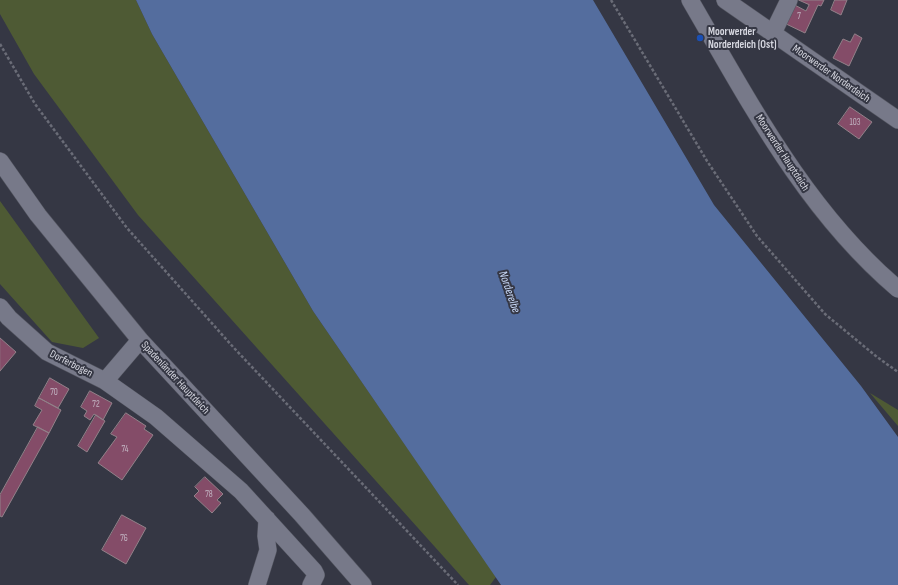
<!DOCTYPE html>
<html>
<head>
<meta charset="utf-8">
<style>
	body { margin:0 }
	canvas { display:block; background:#353744 }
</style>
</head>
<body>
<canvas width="898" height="585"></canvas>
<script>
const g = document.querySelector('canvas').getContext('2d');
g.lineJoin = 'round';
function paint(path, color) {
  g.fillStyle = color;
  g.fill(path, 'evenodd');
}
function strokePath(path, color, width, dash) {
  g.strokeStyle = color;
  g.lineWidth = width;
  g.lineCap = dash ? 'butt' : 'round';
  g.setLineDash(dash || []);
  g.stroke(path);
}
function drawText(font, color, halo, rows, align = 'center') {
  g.font = font + ' "Sofia Sans Condensed",sans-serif';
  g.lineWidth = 4;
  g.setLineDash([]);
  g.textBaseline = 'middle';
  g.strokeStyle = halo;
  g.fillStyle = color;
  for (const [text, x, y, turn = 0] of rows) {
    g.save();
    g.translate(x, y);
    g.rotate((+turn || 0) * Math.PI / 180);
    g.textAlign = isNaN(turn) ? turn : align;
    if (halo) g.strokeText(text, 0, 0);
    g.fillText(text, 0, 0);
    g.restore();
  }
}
const green = new Path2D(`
	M0,0H136L152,34L313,311L496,577L490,585H469L138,215L34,74L0,14Z
	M0,201L99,338L83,348L52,342L0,284Z
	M870,393L898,410V426Z`);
const water = new Path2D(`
	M136,0H593L714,205L861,386L898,437V585H501L313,311L152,34Z`);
const building = new Path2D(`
	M799,0H824L821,6L818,5L805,33L782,22L791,3L806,11L809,5Z
	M835,0H847L841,15L831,10Z
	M855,34L862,38L849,66L833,58L843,39L850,42Z
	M850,107L872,122L859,139L838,124Z
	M0,338L16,352L0,371Z
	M50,378L69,389L58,408L39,398Z
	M90,391L112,403L103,420L94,414L90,420L84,416L87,411L81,407Z
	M39,398L61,410L49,433L33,425L42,410L35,406Z
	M126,413L146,426L144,429L153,435L122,480L98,463L117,437L111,434Z
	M96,415L105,421L87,452L78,446Z
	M38,427L49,433L2,517L0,516V495Z
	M205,477L223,494L217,500L221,503L212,513L194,496L199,491L195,487Z
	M122,515L146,528L126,564L102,550Z`);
const path = new Path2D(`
	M611,0L707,161L757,236L825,314L877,357L898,372
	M0,44L35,104L127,228L234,348L458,585`);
const minor = new Path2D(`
	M690,0C750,103 806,211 898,289
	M725,0L898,120
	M773,33L789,0
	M0,161L38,215L140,340L302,515L363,585
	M0,307L9,318L47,352L105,381L140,340
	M105,381L156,417L241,491L314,571L316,575L311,585
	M257,585L268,550L266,536L267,519`);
const markers = [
	[700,38,4,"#1a4fb4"]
];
const numberNames = [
	["7",799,17],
	["103",855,123],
	["70",54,393],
	["72",96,405],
	["74",125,450],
	["78",209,495],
	["76",124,539]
];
const poiNames = [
	["Moorwerder",708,32],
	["Norderdeich (Ost)",708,45]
];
const streetNames = [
	["Moorwerder Norderdeich",831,74,35],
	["Moorwerder Hauptdeich",782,153,57],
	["Dorferbogen",71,364,27],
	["Spadenländer Hauptdeich",175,378,47]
];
const waterNames = [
	["Norderelbe",509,292,71]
];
paint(green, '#4e5a34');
paint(water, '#546d9e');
paint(building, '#844c68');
strokePath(building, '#928189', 1);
strokePath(minor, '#545661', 18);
strokePath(path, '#6a6c77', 2.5, [3, 2]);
strokePath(minor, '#777989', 17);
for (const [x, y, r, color] of markers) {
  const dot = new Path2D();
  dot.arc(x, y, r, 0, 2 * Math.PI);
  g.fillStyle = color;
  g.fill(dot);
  strokePath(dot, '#353744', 1.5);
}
drawText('9px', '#c2b4c2', null, numberNames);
drawText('bold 11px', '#d6d7e0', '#353744', poiNames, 'left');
drawText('11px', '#d6d7e0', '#353744', streetNames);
drawText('italic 12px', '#cadaf9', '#353744', waterNames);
</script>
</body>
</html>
